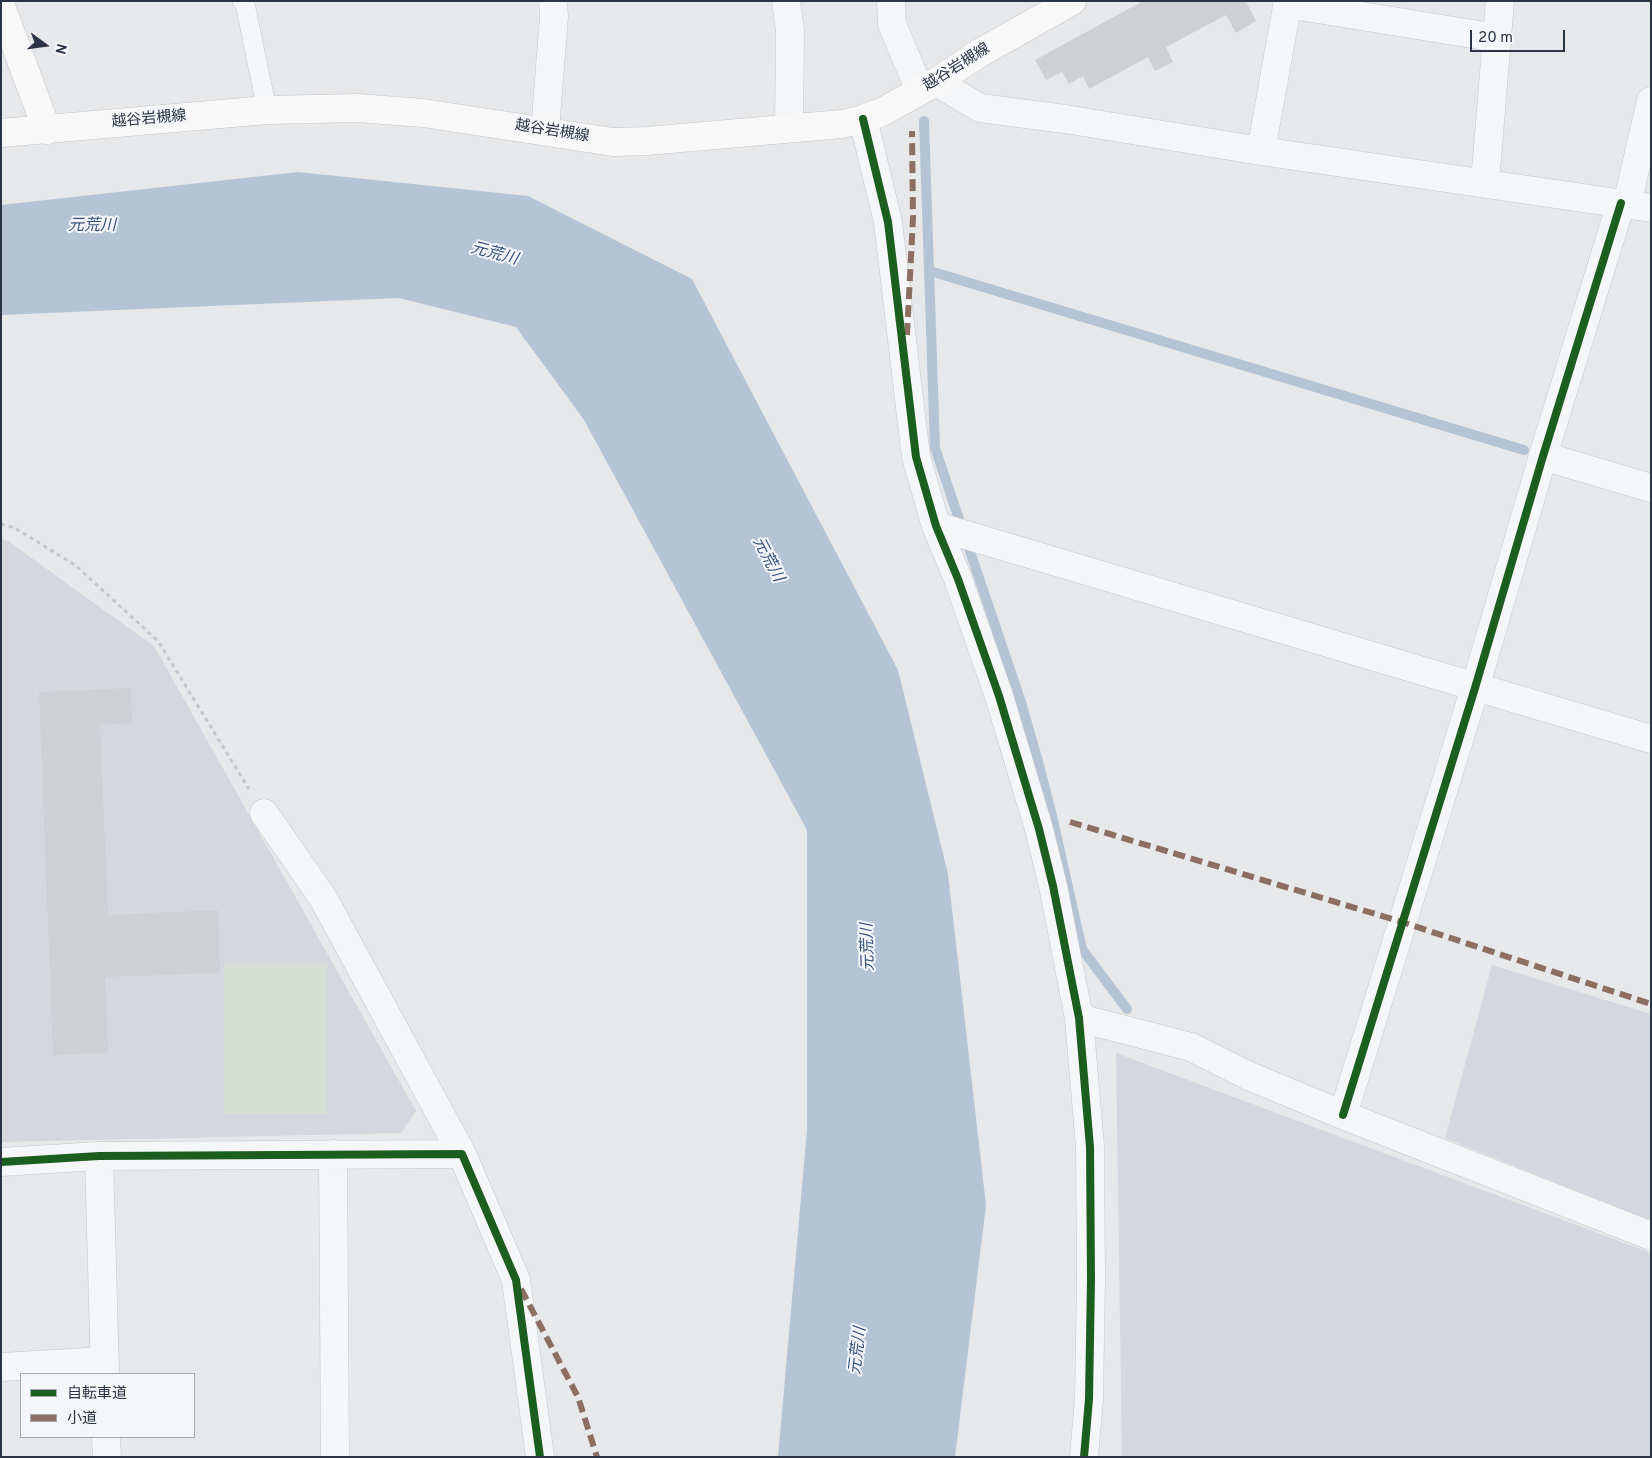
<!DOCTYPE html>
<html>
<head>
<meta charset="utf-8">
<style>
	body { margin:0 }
	#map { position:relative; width:1652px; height:1458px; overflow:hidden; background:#e6e8ea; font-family:Overpass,"Noto Sans JP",sans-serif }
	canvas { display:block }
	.frame { position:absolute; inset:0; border:2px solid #2b3445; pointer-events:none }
	.legend { position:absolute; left:20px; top:1373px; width:175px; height:65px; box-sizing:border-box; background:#f4f6f9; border:1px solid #a4a8b1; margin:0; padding:6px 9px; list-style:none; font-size:15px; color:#2b3445 }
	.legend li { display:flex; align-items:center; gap:10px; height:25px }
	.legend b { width:25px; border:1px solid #a4a8b1 }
	.north { position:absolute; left:20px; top:20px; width:50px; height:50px; -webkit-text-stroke:4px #f4f6f9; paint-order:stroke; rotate:104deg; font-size:14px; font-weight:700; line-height:20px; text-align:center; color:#2b3445 }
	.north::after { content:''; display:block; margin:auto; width:18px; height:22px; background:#2b3445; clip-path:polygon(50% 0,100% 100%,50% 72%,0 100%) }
	.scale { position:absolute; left:1470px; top:30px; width:95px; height:22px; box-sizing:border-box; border:2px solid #2b3445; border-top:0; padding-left:6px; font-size:15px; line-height:18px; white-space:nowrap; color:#2b3445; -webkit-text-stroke:4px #f4f6f9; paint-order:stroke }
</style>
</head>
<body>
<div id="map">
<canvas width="1652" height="1458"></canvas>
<div class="frame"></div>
<ul class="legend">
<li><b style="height:6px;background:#1b5e20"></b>自転車道</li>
<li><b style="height:6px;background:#8d6e63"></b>小道</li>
</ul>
<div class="north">N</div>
<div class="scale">20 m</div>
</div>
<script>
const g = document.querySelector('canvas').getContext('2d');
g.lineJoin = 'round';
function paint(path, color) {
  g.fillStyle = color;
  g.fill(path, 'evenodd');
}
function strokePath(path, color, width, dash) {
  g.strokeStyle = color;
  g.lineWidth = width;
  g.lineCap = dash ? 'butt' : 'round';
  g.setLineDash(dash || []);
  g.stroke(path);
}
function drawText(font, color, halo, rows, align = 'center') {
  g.font = font + ' Overpass,"Noto Sans JP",sans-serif';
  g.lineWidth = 4;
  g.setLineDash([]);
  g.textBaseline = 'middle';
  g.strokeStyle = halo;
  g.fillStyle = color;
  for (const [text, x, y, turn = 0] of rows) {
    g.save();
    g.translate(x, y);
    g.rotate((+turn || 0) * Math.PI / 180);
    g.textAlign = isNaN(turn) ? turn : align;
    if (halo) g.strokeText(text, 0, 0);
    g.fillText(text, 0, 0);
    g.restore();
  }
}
const built = new Path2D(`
	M1,539L8,541L154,646L416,1111L401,1133L1,1142Z
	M1492,965L1651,1014V1221L1445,1138Z
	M1116,1053L1651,1253V1457H1122Z`);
const green = new Path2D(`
	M224,963H327V1114H224Z`);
const water = new Path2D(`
	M298,172L528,196L692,279L898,670L948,874L986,1205L955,1457H778L807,1130V830L584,420L516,327L399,298L1,315V205Z`);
const stream = new Path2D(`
	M924,121L935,448L1021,702L1039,765L1052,816L1082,949L1127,1009
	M930,271L1524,450`);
const building = new Path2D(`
	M1143,1H1246L1256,21L1236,33L1226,15L1166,47L1173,62L1155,71L1148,57L1089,89L1083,76L1069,84L1062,72L1046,80L1035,60Z
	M131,688L132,723L100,725L108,915L218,910L220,973L105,977L108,1053L53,1055L39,692Z`);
const path = new Path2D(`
	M1,524L15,528L75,565L158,641L249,789`);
const lane = new Path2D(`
	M242,1L245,4L267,110`);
const street = new Path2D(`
	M786,1L790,30L789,128
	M891,1L892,24L920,91
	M1287,4L1497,38
	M936,82L980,108L1065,119L1261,151L1651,208
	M863,119L888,222L916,457L936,526L958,579L999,696L1039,829L1053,886L1079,1018L1090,1147L1091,1279L1089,1399L1084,1457
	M545,130L554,17L553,1
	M1261,151L1288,1
	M1485,183L1500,1
	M1627,204L1651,101
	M1543,456L1651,488
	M936,526L1651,739
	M264,813L323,898L462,1154
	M1079,1018L1191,1047L1249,1076L1343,1115L1651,1236
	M1343,1115L1475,688L1543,456L1621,203
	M333,1154L335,1457
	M99,1156L105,1374
	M1,1162L99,1156L462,1154L516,1280L540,1457
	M1,1367L105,1361
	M106,1437L107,1457`);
const secondary = new Path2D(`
	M1,6L47,130`);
const primary = new Path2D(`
	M1,133L267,110L358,108L423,113L613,142L647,141L842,124L863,119L882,112L936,82L978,54L1072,1`);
const quiet = new Path2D(`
	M907,335L913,218L912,131
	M1070,822L1402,922L1651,1004
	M521,1289L578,1397L597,1457`);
const cycleway = new Path2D(`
	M863,119L888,222L916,457L936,526L958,579L999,696L1039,829L1053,886L1079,1018L1090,1147L1091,1279L1089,1399L1084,1457
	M1343,1115L1475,688L1543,456L1621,203
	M1,1162L99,1156L462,1154L516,1280L540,1457`);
const streetNames = [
	["越谷岩槻線",957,68,-32],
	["越谷岩槻線",149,120,-5],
	["越谷岩槻線",552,132,9]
];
const waterNames = [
	["元荒川",92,227],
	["元荒川",494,255,15],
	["元荒川",767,560,62],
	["元荒川",869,947,-92],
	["元荒川",859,1351,-83]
];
paint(built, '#d4d7dd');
paint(green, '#d6ded6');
paint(water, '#b4c4d5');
strokePath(stream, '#b4c4d5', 10);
paint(building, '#ced0d3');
strokePath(lane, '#c4c6c8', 20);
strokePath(street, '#c4c6c8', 29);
strokePath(secondary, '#c4c6c8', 29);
strokePath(primary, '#c2c5c8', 29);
strokePath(path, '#c5c6ca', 3, [4, 4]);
strokePath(lane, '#f5f6f7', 19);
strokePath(street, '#f5f6f7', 28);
strokePath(secondary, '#f8f8f8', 28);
strokePath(primary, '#f8f8f8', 28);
strokePath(quiet, '#8d6e63', 6, [12, 6]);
strokePath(cycleway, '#1b5e20', 8);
drawText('15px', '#2b3445', '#f4f6f9', streetNames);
drawText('italic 16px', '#34527a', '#f4f6f9', waterNames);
</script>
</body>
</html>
